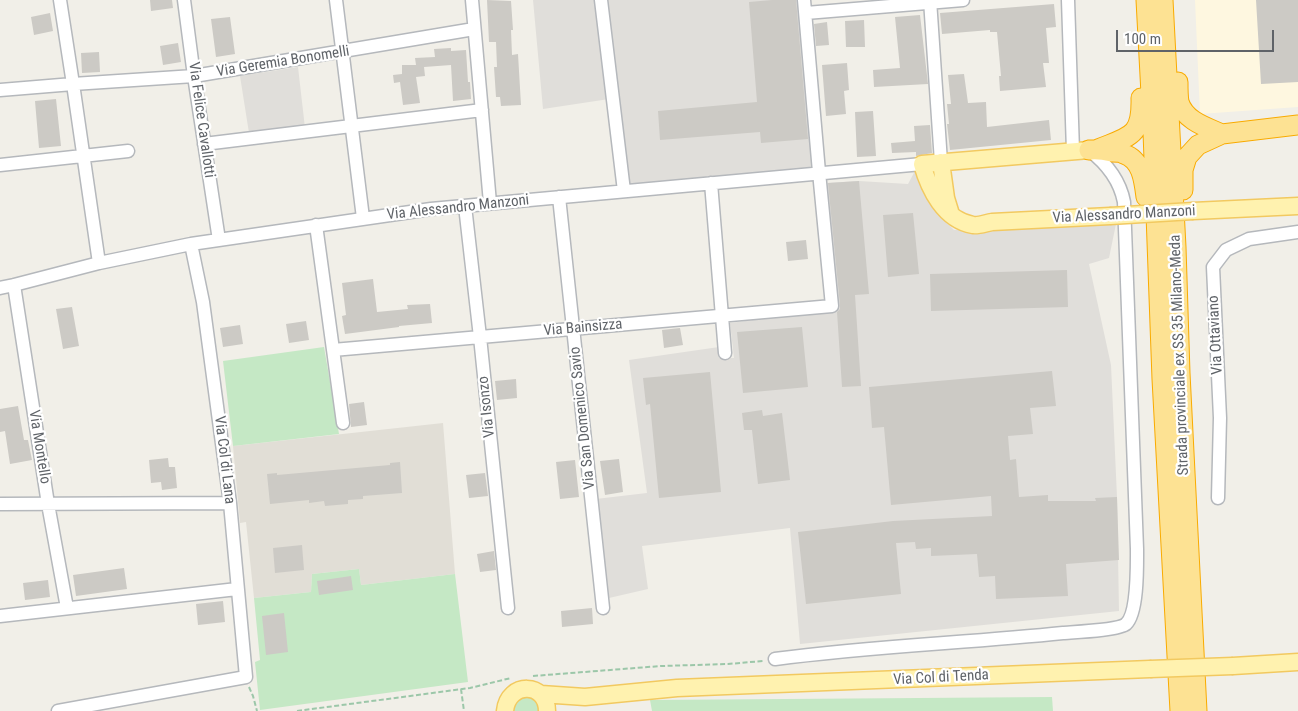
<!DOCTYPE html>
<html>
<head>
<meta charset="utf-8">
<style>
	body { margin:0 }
	#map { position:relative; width:1298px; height:711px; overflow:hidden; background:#f1efe8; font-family:"Roboto Condensed",sans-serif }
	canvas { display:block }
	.scale { position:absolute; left:1116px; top:30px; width:158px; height:22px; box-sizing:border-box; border:2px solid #5f6368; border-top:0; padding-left:6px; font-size:15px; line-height:18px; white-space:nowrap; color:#5f6368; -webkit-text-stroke:4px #fff; paint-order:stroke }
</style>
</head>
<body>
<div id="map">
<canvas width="1298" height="711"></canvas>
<div class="scale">100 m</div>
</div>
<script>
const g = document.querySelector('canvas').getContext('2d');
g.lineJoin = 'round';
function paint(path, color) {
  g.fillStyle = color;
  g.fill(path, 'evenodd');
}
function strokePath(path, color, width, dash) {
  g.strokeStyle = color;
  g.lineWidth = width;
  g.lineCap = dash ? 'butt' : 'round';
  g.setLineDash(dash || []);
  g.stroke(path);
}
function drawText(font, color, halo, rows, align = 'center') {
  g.font = font + ' "Roboto Condensed",sans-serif';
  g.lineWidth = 4.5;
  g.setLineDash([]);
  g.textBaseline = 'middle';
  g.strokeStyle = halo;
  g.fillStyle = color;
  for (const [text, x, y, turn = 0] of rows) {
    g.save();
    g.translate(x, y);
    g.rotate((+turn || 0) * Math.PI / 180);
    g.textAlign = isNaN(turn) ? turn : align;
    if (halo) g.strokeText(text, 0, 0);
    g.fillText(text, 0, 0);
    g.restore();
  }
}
const commercial = new Path2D(`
	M1195,0H1298V107L1200,114Z`);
const industrial = new Path2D(`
	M533,0H596L609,99L543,109Z
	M607,0H800L814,168L628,185Z
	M298,67L305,128L249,133L240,76Z
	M915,171L936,206L943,219L954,230L1116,224L1109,258L1089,264L1111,365L1117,497L1119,611L800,644L790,528L642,546L648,589L609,598L596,499L647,493L629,360L719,347V358H734L730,323L837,309L826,183L859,181L908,184Z`);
const education = new Path2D(`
	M443,423L455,574L361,585L359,569L312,574L311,592L254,598L246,522L240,523L233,446Z`);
const green = new Path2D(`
	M324,347L339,434L233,446L223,361Z
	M359,569L361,585L455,574L468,682L260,710L255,662L260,660L254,598L311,592L312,574Z
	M529,697L536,702L539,711H510L515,699Z
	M1052,697L1053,711H652L650,700Z`);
const building = new Path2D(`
	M150,0H172L173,8L151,11Z
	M487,0L511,1L513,30H511L512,55L518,54L521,105L501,106L500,97H496L494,67H497L496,42H489Z
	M772,0H796L808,139L761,143L760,132L660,140L658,111L757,102L749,2Z
	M1256,0H1298V82L1261,84Z
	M1054,4L1056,27L1046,28L1049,63H1043L1046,87L1000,91L999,76H1001L997,32H990V30L942,34L940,13Z
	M50,13L53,31L34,35L31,17Z
	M920,15L928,84L874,87L873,70L900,68L895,17Z
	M230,17L235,54L216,57L211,19Z
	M864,20L865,47H846L845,21Z
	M827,22L829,45L816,46L814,24Z
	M178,43L181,62L163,65L160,46Z
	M451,48V51L466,50L468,82H470L471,99L453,101L451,65L424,67L425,76L416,77L420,103L403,105L400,82L394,83L393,75L402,74V65H416L415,58L435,57L434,49Z
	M99,52L100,72L82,73L81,53Z
	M847,63L849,90L844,91L846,114L826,116L822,65Z
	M964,74L968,103L986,102L987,127L1049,120L1051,140L950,150L947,124H949L947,104H951L948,75Z
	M56,99L61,146L39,148L35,101Z
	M873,111L876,156L857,157L855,112Z
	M930,125L932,153L916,156V152L892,153L891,143L915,141L914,126Z
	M859,181L869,294L855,295L861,386L842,387L837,312L840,309V305L828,183Z
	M913,213L919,274L888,277L883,215Z
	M806,240L808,259L788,261L786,242Z
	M1067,270L1068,307L931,311L930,274Z
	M373,279L377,312L408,309L407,305L430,304L432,323L399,326V327L345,334L342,316L346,315L342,283Z
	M72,307L79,346L63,349L56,309Z
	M306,321L309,340L289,343L286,324Z
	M240,325L243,344L223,347L220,328Z
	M802,327L808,387L743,393L737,332Z
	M680,328L683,345L664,348L662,330Z
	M1052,371L1056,406L1030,408L1033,434L1008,436L1010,460L1016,459L1019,497L1048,495V501H1096L1095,498L1117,497L1119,560L1066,564L1068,596L996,599L995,576L979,577L977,554L931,556V548L916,549L915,542L896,543L901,594L806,604L798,532L893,521L992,516L991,496L891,505L884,427L872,428L869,387Z
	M710,372L721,492L659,498L650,404L646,405L643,378Z
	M516,379L517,398L497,400L495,381Z
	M364,402L367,425L351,427L349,404Z
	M18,406L24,440H28L32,460L10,464L5,431L0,432V409Z
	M762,410L763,416L782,413L790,480L758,484L752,430H744L742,413Z
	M168,458L169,467H175L177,488L162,490L161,482L151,483L149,460Z
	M619,459L623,492L605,495L600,461Z
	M575,460L579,497L560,499L556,462Z
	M400,462L402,493L363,496V499L348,500V504L325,506L324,501L309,503V500L270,504L267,474L277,473V475L390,465V463Z
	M485,473L488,496L469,498L466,475Z
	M302,545L304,570L275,573L273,548Z
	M494,551L496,570L480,572L477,554Z
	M124,568L127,589L76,596L73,575Z
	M351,576L353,590L319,595L317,581Z
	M48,580L50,597L25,600L23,583Z
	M223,601L225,622L198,625L196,604Z
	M592,608L593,624L562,627L561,611Z
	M284,613L288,652L266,655L262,616Z`);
const path = new Path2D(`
	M533,676L661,666L728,664L763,661
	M249,687L253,696L257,711
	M461,689L464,711
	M297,711L470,688L511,678`);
const minor = new Path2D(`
	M60,0L73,84L99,263
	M184,0L194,76L219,240
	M336,0L363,218
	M472,0L490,203
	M601,0L624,191
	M930,0L941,162
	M1068,0L1073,151
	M806,13L963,0
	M0,90L73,84L194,76L474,29
	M204,144L482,110
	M0,165L128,151
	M711,183L725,353
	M559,197L603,608
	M465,206L480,337L508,608
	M316,225L343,423
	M14,285L48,504L67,608
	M0,288L14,285L99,263L191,244L431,209L922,164
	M333,350L832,306L819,172L804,0
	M1218,498L1220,418L1213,267L1226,250L1249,239L1298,232
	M0,504L230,503
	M0,616L237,589
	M775,659C871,646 967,643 1063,633C1075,632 1119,630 1126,624C1138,613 1137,565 1137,549L1124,202C1120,181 1106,163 1089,150
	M58,711L246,677L230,503L203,302L191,244`);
const major = new Path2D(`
	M1089,150L922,164C929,189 944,220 973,225C978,226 986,223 992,222L1110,216
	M941,162L946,198L950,211
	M1193,211L1298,206
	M1233,666L1298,662
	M541,694L585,697L677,688L1150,669
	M505,711C508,681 547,682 547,711`);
const highway = new Path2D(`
	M1146,0L1153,132L1162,379L1180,711
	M1163,0L1176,247L1180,373L1197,711
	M1178,82C1178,88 1178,96 1179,102C1185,121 1206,127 1222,134
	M1098,149C1130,136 1142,137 1141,98
	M1089,150C1097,149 1104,150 1112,152C1116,152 1121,152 1124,154C1142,160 1144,181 1146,197
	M1183,190V170L1187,157L1198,145L1222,134L1298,125`);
const majorBridge = new Path2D(`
	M1110,216L1193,211
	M1150,669L1233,666`);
const streetNames = [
	["Via Geremia Bonomelli",283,62,-9],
	["Via Felice Cavallotti",201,120,82],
	["Via Alessandro Manzoni",458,208,-6],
	["Via Alessandro Manzoni",1124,215,-3],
	["Via Bainsizza",583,328,-5],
	["Via Ottaviano",1216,335,-93],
	["Strada provinciale ex SS 35 Milano-Meda",1180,355,-92],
	["Via Isonzo",487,407,-96],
	["Via San Domenico Savio",583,418,-96],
	["Via Montello",39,447,81],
	["Via Col di Lana",224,460,83],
	["Via Col di Tenda",941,678,-3]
];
paint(commercial, '#fef7e0');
paint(industrial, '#e0deda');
paint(education, '#e1ded6');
paint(green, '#c5e8c5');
paint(building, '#cccac5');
strokePath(minor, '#b5b8bc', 15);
strokePath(major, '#f2c960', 19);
strokePath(highway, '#f9ab00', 21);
strokePath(path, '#9cc7a9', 2, [5, 2.5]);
strokePath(minor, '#fff', 12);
strokePath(major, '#fff2af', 16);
strokePath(highway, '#fde293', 19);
strokePath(majorBridge, '#f2c960', 19, []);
strokePath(majorBridge, '#fff2af', 16);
drawText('15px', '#5f6368', '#fff', streetNames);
</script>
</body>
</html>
